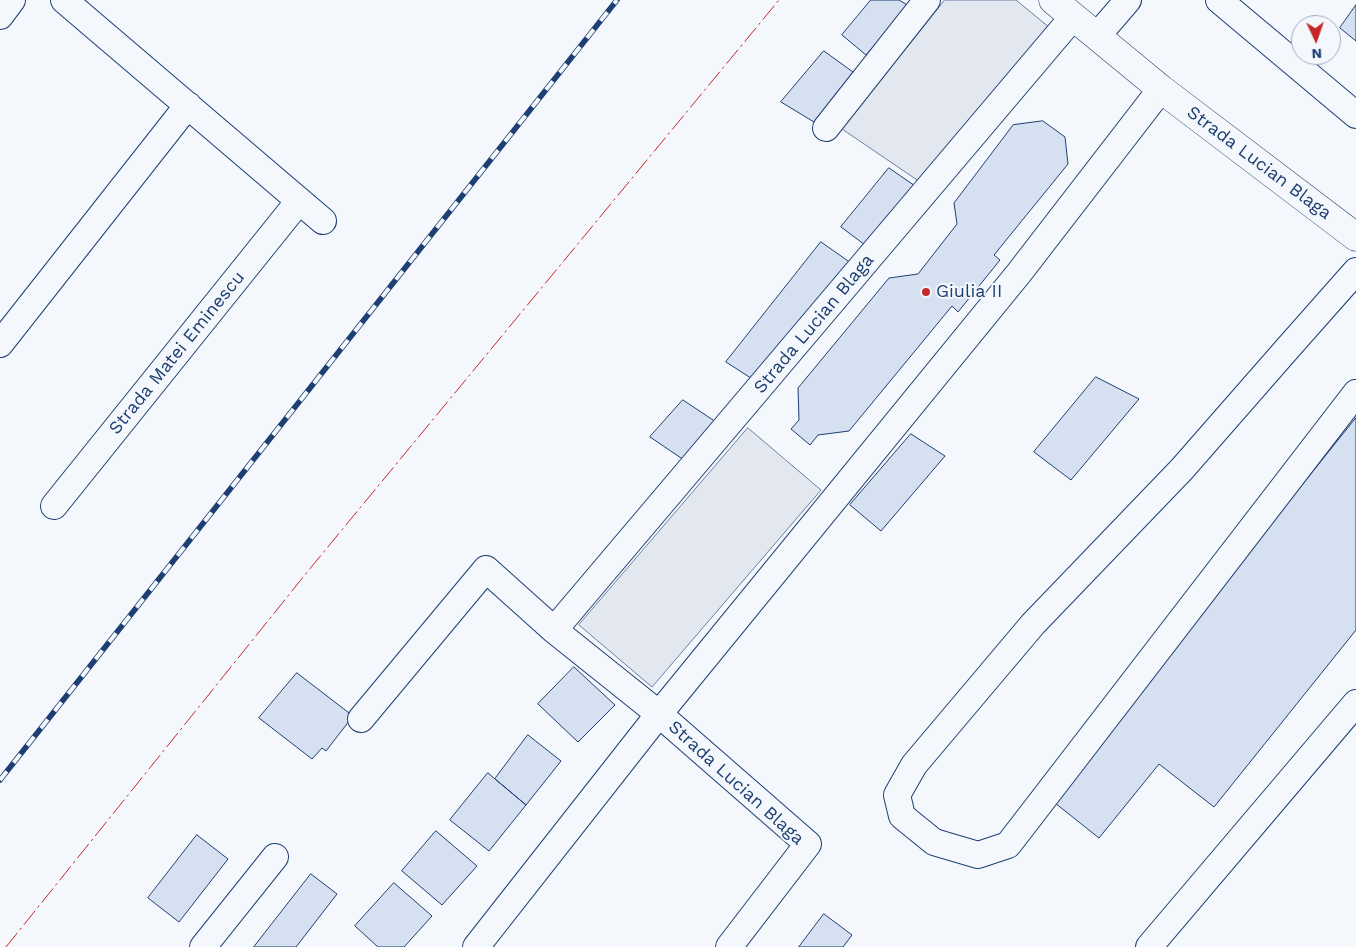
<!DOCTYPE html>
<html>
<head>
<meta charset="utf-8">
<style>
	body { margin:0 }
	#map { position:relative; width:1356px; height:947px; overflow:hidden; background:#f4f7fb; font-family:"Work Sans",sans-serif }
	canvas { display:block }
	.north { position:absolute; left:1291px; top:15px; width:50px; height:50px; box-sizing:border-box; background:#f4f7fb; border:1px solid #9eadc5; border-radius:50%; rotate:177deg; font-size:14px; font-weight:700; line-height:20px; text-align:center; color:#1d3f73 }
	.north::after { content:''; display:block; margin:auto; width:18px; height:22px; background:#c62828; clip-path:polygon(50% 0,100% 100%,50% 72%,0 100%) }
</style>
</head>
<body>
<div id="map">
<canvas width="1356" height="947"></canvas>
<div class="north">N</div>
</div>
<script>
const g = document.querySelector('canvas').getContext('2d');
g.lineJoin = 'round';
function paint(path, color) {
  g.fillStyle = color;
  g.fill(path, 'evenodd');
}
function strokePath(path, color, width, dash) {
  g.strokeStyle = color;
  g.lineWidth = width;
  g.lineCap = dash ? 'butt' : 'round';
  g.setLineDash(dash || []);
  g.stroke(path);
}
function drawText(font, color, halo, rows, align = 'center') {
  g.font = font + ' "Work Sans",sans-serif';
  g.lineWidth = 4;
  g.setLineDash([]);
  g.textBaseline = 'middle';
  g.strokeStyle = halo;
  g.fillStyle = color;
  for (const [text, x, y, turn = 0] of rows) {
    g.save();
    g.translate(x, y);
    g.rotate((+turn || 0) * Math.PI / 180);
    g.textAlign = isNaN(turn) ? turn : align;
    if (halo) g.strokeText(text, 0, 0);
    g.fillText(text, 0, 0);
    g.restore();
  }
}
const parking = new Path2D(`
	M945,0H1016L1050,28L923,184L842,129Z
	M748,428L821,490L652,687L579,625Z`);
const building = new Path2D(`
	M871,0H899L909,6L866,55L842,35Z
	M1356,5V41L1340,28Z
	M824,51L853,72L814,122L781,102Z
	M1043,121L1065,137L1068,164L994,255L1000,260L958,312L952,306L849,431L818,435L810,445L791,429L799,420L798,388L889,278L918,274L957,224L954,203L1013,125Z
	M889,168L921,190L869,248L841,227Z
	M821,242L851,263L757,382L726,362Z
	M1096,377L1139,399L1071,480L1034,452Z
	M683,400L716,422L684,460L650,437Z
	M1356,418V630L1214,807L1159,764L1099,838L1050,799Z
	M911,434L945,456L881,531L850,505Z
	M574,667L615,705L578,742L538,704Z
	M297,673L353,716L326,751L322,748L312,759L259,718Z
	M528,735L561,761L526,805L495,779Z
	M488,773L526,805L489,851L450,820Z
	M436,831L477,866L442,905L402,871Z
	M197,835L228,859L179,922L148,898Z
	M311,874L337,894L296,947H254Z
	M394,883L432,916L404,947H378L355,926Z
	M824,914L852,935L843,947H799Z`);
const minor = new Path2D(`
	M64,0L323,221
	M1219,0L1356,115
	M0,16L12,0
	M1097,36L1128,0
	M826,128L927,0
	M1356,271L1287,349L1182,469L1033,624L914,765L897,795L902,816L934,842L978,855L1008,845L1356,393
	M0,344L188,105
	M54,506L299,201
	M554,630L1073,17
	M361,719L486,569L554,630L659,714L808,844L729,947
	M203,947L275,857
	M476,947L659,714L1019,273L1161,89
	M1149,947L1356,703`);
const highway = new Path2D(`
	M1053,0L1161,89L1356,237`);
const rail = new Path2D(`
	M0,780L617,0`);
const power = new Path2D(`
	M6,947L308,571L779,0`);
const markers = [
	[926,292,5,"#c62828"]
];
const streetNames = [
	["Strada Lucian Blaga",1259,163,37],
	["Strada Lucian Blaga",814,324,-50],
	["Strada Matei Eminescu",177,353,-51],
	["Strada Lucian Blaga",736,783,42]
];
const poiNames = [
	["Giulia II",936,292]
];
paint(parking, '#e3e8f0');
strokePath(parking, '#687fa3', 1);
paint(building, '#d5e0f0');
strokePath(building, '#1d3f73', 1);
strokePath(minor, '#1d3f73', 28);
strokePath(highway, '#1d3f73', 29);
strokePath(minor, '#f4f7fb', 26);
strokePath(highway, '#f4f7fb', 28);
strokePath(rail, '#1d3f73', 5.5);
strokePath(rail, '#f4f7fb', 4, [11]);
strokePath(power, '#c62828', 1, [18, 4, 2.5, 4]);
for (const [x, y, r, color] of markers) {
  const dot = new Path2D();
  dot.arc(x, y, r, 0, 2 * Math.PI);
  g.fillStyle = color;
  g.fill(dot);
  strokePath(dot, '#f4f7fb', 2);
}
drawText('18px', '#1d3f73', '#f4f7fb', streetNames);
drawText('18px', '#1d3f73', '#f4f7fb', poiNames, 'left');
</script>
</body>
</html>
